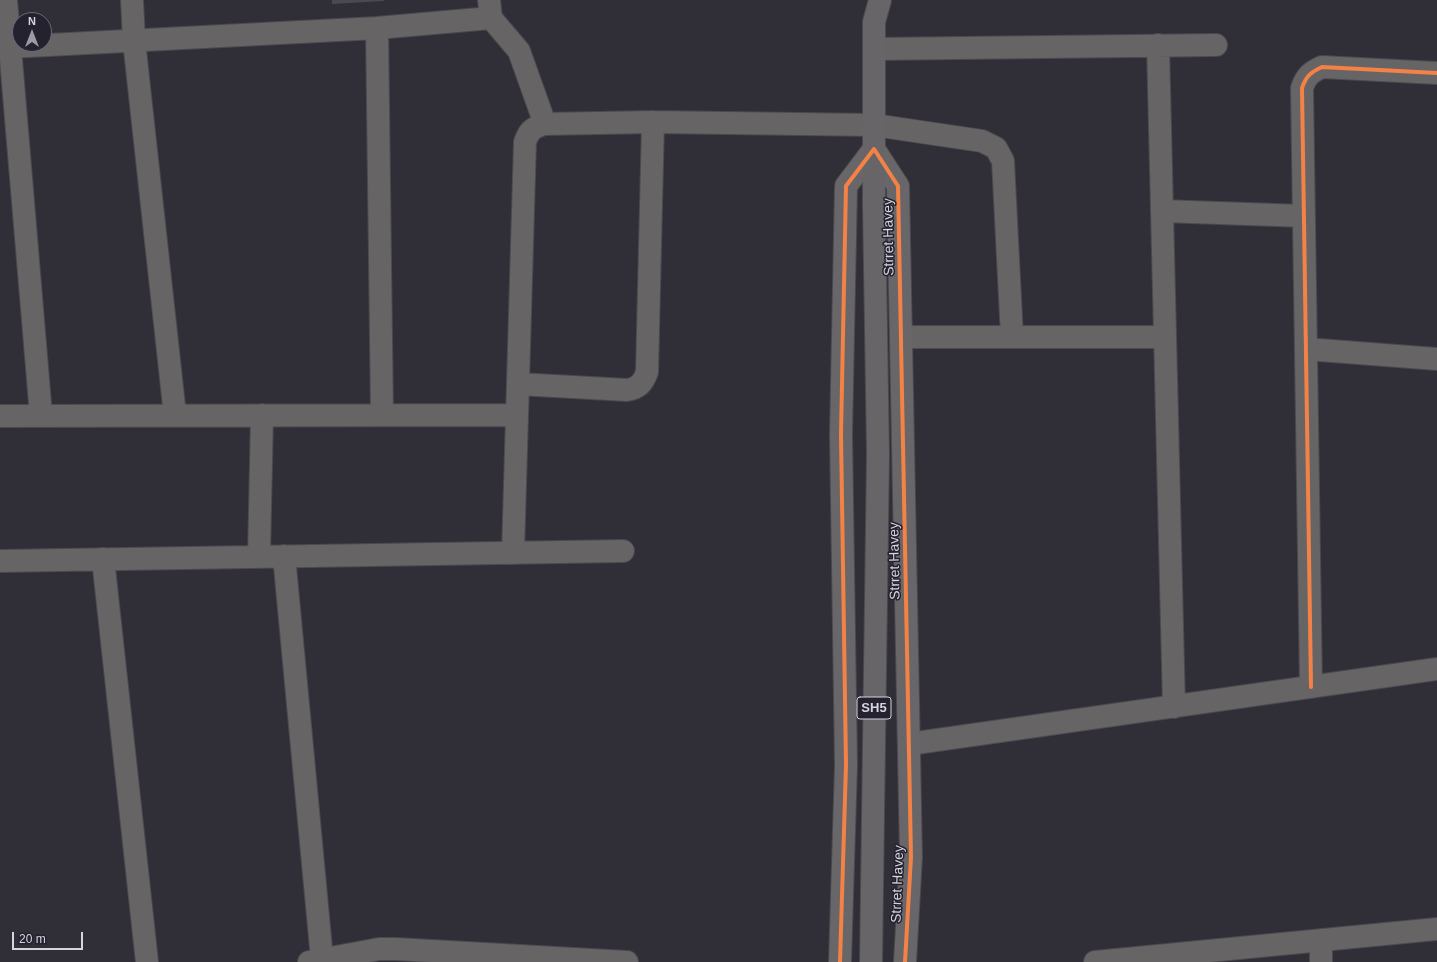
<!DOCTYPE html>
<html>
<head>
<meta charset="utf-8">
<style>
	body { margin:0 }
	#map { position:relative; width:1437px; height:962px; overflow:hidden; background:#302e36; font-family:Helvetica,sans-serif }
	canvas { display:block }
	.north { position:absolute; left:12px; top:12px; width:40px; height:40px; box-sizing:border-box; background:#24222f; border:1px solid #6b6975; border-radius:50%; rotate:0deg; font-size:11px; font-weight:700; line-height:16px; text-align:center; color:#d6d4de }
	.north::after { content:''; display:block; margin:auto; width:14px; height:18px; background:#9c9aa3; clip-path:polygon(50% 0,100% 100%,50% 72%,0 100%) }
	.scale { position:absolute; left:12px; top:932px; width:71px; height:18px; box-sizing:border-box; border:2px solid #d6d4de; border-top:0; padding-left:5px; font-size:12px; line-height:14px; white-space:nowrap; color:#d6d4de; -webkit-text-stroke:3px #24222f; paint-order:stroke }
</style>
</head>
<body>
<div id="map">
<canvas width="1437" height="962"></canvas>
<div class="north">N</div>
<div class="scale">20 m</div>
</div>
<script>
const g = document.querySelector('canvas').getContext('2d');
g.lineJoin = 'round';
function paint(path, color) {
  g.fillStyle = color;
  g.fill(path, 'evenodd');
}
function strokePath(path, color, width, dash) {
  g.strokeStyle = color;
  g.lineWidth = width;
  g.lineCap = dash ? 'butt' : 'round';
  g.setLineDash(dash || []);
  g.stroke(path);
}
function drawText(font, color, halo, rows, align = 'center') {
  g.font = font + ' Helvetica,sans-serif';
  g.lineWidth = 3;
  g.setLineDash([]);
  g.textBaseline = 'middle';
  g.strokeStyle = halo;
  g.fillStyle = color;
  for (const [text, x, y, turn = 0] of rows) {
    g.save();
    g.translate(x, y);
    g.rotate((+turn || 0) * Math.PI / 180);
    g.textAlign = isNaN(turn) ? turn : align;
    if (halo) g.strokeText(text, 0, 0);
    g.fillText(text, 0, 0);
    g.restore();
  }
}
const building = new Path2D(`
	M332,0H384V1L332,4Z`);
const street = new Path2D(`
	M6,0L41,415
	M132,0L134,41L175,415
	M489,0L491,18L519,51L545,124L653,122L874,125L982,141L996,148L1003,161L1012,337
	M377,28L382,415
	M1158,45L1174,707
	M10,47L377,28L491,18
	M874,49L1216,45
	M1162,211L1304,216
	M902,337H1165
	M1306,349L1437,359
	M518,384L627,390C639,388 643,383 647,372L653,122
	M0,416L517,415
	M513,553L525,142C529,130 534,127 545,124
	M284,556L322,959
	M259,557L262,415
	M103,559L147,962
	M0,561L623,551
	M1311,687L1302,88C1306,76 1311,72 1322,67L1437,73
	M909,744L1437,669
	M309,962L379,949H396L627,962
	M1095,962L1437,929
	M1321,962V940`);
const secondary = new Path2D(`
	M840,962L846,765L841,434L846,186L874,149L898,186L911,857L905,962`);
const primary = new Path2D(`
	M871,962L878,454L874,206V22L880,0`);
const cycleway = new Path2D(`
	M1311,687L1302,88C1306,76 1311,72 1322,67L1437,73
	M840,962L846,765L841,434L846,186L874,149L898,186L911,857L905,962`);
const shields = [
	[874,708,34]
];
const shieldNames = [
	["SH5",874,708]
];
const streetNames = [
	["Strret Havey",889,237,-91],
	["Strret Havey",895,561,-91],
	["Strret Havey",898,884,-88]
];
paint(building, '#4b4950');
strokePath(street, '#4b4950', 24);
strokePath(secondary, '#4b4950', 24);
strokePath(primary, '#4b4950', 24);
strokePath(street, '#666465', 22);
strokePath(secondary, '#686668', 22);
strokePath(primary, '#676567', 22);
strokePath(cycleway, '#f48246', 4);
for (const [x, y, w] of shields) {
  const box = new Path2D();
  box.roundRect(x - w / 2, y - 11, w, 22, 3);
  g.fillStyle = '#24222f';
  g.fill(box);
  strokePath(box, '#d6d4de', 1);
}
drawText('bold 13px', '#d6d4de', null, shieldNames);
drawText('14px', '#d6d4de', '#24222f', streetNames);
</script>
</body>
</html>
